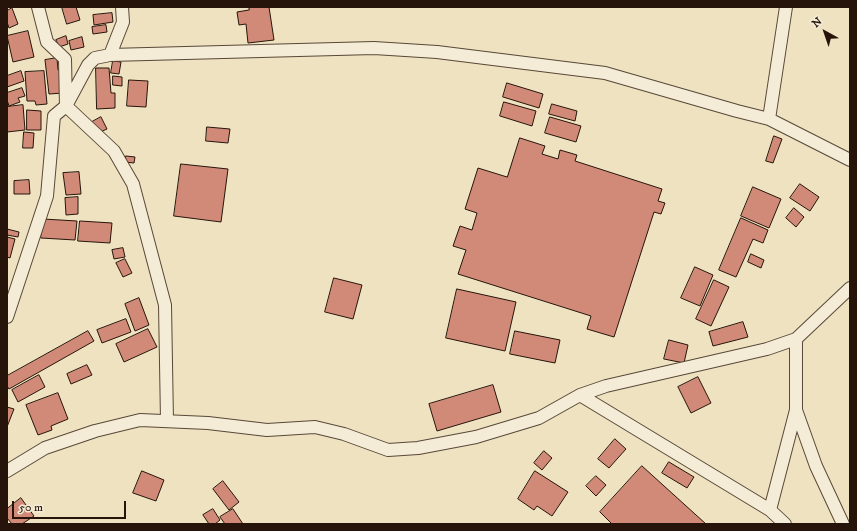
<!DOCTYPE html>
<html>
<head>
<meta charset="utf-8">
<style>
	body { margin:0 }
	#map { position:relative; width:857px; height:531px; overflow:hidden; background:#eee2c0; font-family:"IM FELL DW Pica",serif }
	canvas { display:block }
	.frame { position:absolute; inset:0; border:8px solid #26140a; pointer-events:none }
	.north { position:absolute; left:805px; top:12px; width:40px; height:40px; -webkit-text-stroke:3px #f4ecd6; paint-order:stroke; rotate:320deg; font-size:11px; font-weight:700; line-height:16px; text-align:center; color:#26140a }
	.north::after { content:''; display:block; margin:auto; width:14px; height:18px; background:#26140a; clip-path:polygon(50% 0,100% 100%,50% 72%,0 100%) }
	.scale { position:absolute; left:12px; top:501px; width:114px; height:18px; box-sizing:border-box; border:2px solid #26140a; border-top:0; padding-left:5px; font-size:12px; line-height:14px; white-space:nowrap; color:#26140a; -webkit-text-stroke:3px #f4ecd6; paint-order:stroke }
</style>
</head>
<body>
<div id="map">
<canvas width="857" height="531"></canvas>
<div class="frame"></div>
<div class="north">N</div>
<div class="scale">50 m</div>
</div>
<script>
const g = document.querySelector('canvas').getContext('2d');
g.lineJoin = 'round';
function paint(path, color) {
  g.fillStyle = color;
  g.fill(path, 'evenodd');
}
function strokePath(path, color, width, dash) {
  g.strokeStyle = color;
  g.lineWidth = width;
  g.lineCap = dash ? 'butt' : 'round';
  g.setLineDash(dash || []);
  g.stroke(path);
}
const building = new Path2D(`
	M62,7H76L80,20L67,24Z
	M249,7H269L274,40L248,43L246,24L239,25L237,12L249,10Z
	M12,8L18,24L9,28L7,22V11Z
	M112,13L113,22L94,25L93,15Z
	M106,25L107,32L93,34L92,27Z
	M28,31L34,57L13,62L7,36Z
	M66,36L68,44L59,47L56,40Z
	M82,37L84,47L71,50L69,41Z
	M57,58L58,70L62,69L63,93L49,94L45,60Z
	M113,61L121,62L119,74L111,73Z
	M96,68H109L111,93H115V108L97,109Z
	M21,71L24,81L7,87V76Z
	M44,71L47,104L36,105L35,101H27L25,72Z
	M113,76L122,77V86L113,85Z
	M129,80L148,81L146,107L127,106Z
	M507,83L543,94L539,108L503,97Z
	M22,88L25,96L18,98L20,102L9,106L7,100V93Z
	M504,102L536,111L532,126L500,116Z
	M552,104L577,111L575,121L549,114Z
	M23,105L25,130L7,132V107Z
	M27,110L41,111V130H27Z
	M101,117L107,129L98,133L92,122Z
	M550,117L581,126L576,142L545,133Z
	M207,127L230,129L228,143L206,141Z
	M24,132L34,133L33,148H23Z
	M774,136L782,139L773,163L766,161Z
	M520,138L545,146L542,154L558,159L560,150L577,155L575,161L662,189L658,201L665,203L661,214L654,212L614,337L587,329L591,316L458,274L466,250L453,246L460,226L472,230L477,213L465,209L478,168L507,177Z
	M126,156L135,157L134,163L125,162Z
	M181,164L228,169L221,222L174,216Z
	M79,172L81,194L66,195L63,173Z
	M29,180L30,194H14V181Z
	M800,184L819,197L810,211L790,198Z
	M753,187L781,199L769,228L741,216Z
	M78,197V214L66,215L65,198Z
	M794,208L804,217L796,227L786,218Z
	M741,218L768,230L763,243L753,239L736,277L719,270Z
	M43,219L77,221L75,240L41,238Z
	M80,221L112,223L110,243L78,241Z
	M7,229L19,232L18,237L7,235Z
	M7,237L15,239L10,258L7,257Z
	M123,248L125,257L114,259L112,250Z
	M751,254L764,260L761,268L748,262Z
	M125,259L132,273L123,277L116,263Z
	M695,267L713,275L700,306L681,298Z
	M334,278L362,285L353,319L325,312Z
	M714,280L729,287L711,326L696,319Z
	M457,289L516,302L505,351L446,338Z
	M139,298L149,325L135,331L125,304Z
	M126,319L131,332L102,343L97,330Z
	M743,322L748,337L713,346L709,332Z
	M148,329L157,347L124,362L116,344Z
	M88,331L94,341L9,389L7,386V376Z
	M515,331L560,340L555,363L510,354Z
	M669,340L688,345L684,363L664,359Z
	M87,365L92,375L71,384L67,374Z
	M39,375L45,387L18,402L12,390Z
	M698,377L711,403L691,413L678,387Z
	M493,385L501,412L437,431L429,404Z
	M58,393L68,419L51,426L52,430L38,435L26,405Z
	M7,407L14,409L7,427Z
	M615,439L626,449L609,468L598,459Z
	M544,451L552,458L542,470L534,463Z
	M669,462L694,477L687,488L662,473Z
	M642,466L706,524H612L600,512Z
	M142,471L164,480L156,501L133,493Z
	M535,471L568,492L552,516L537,506L534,510L518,499Z
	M596,476L606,485L596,496L586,486Z
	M223,481L239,502L229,510L213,489Z
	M21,498L34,516L22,524H12L7,518V509Z
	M213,509L220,520L215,524H209L203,515Z
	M233,509L243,524H225L220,517Z`);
const street = new Path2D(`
	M38,7L47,42L65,59L66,106L114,151L133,184L165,305L167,421
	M122,7L123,22L110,55L374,48L437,52L605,73L737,111L769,119L850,160
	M769,119L786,7
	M7,317L47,196L54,116L66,106L88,65L95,58L110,55
	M796,339V410L816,466L843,524
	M580,395L770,510L785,524
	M7,471L45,448L95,431L140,420L208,423L267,430L315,427L344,434L388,450L418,448L476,437L539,418L580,395L606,386L767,349L796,339L850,288
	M770,510L796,410`);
paint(building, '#d28a78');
strokePath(building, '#26140a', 1);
strokePath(street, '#584838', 14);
strokePath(street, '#f4ecd6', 12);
</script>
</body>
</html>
